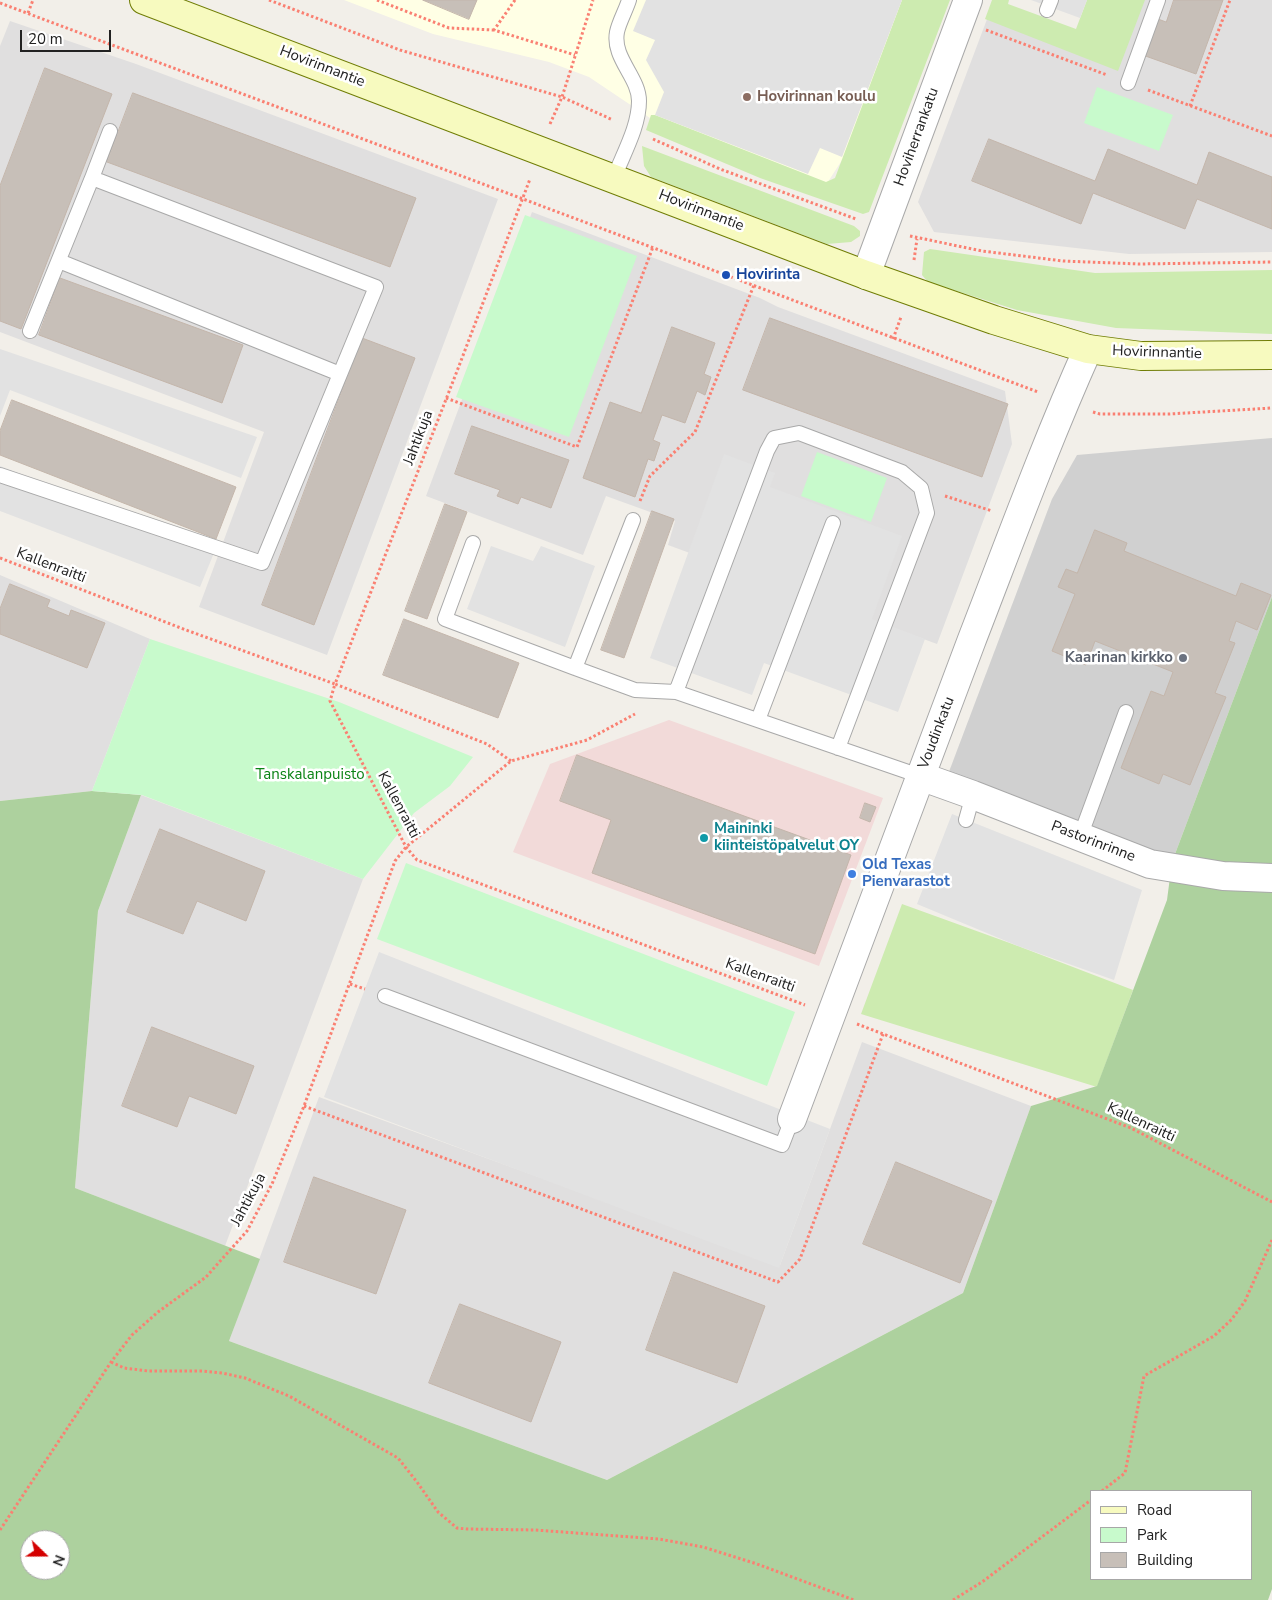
<!DOCTYPE html>
<html>
<head>
<meta charset="utf-8">
<style>
	body { margin:0 }
	#map { position:relative; width:1272px; height:1600px; overflow:hidden; background:#f2efe9; font-family:"Nunito Sans",sans-serif }
	canvas { display:block }
	.legend { position:absolute; left:1090px; top:1490px; width:162px; height:90px; box-sizing:border-box; background:#fff; border:1px solid #a7a7a7; margin:0; padding:6px 9px; list-style:none; font-size:15px; color:#222 }
	.legend li { display:flex; align-items:center; gap:10px; height:25px }
	.legend b { width:25px; border:1px solid #a7a7a7 }
	.north { position:absolute; left:20px; top:1530px; width:50px; height:50px; box-sizing:border-box; background:#fff; border:1px solid #a7a7a7; border-radius:50%; rotate:112deg; font-size:14px; font-weight:700; line-height:20px; text-align:center; color:#222 }
	.north::after { content:''; display:block; margin:auto; width:18px; height:22px; background:#d40000; clip-path:polygon(50% 0,100% 100%,50% 72%,0 100%) }
	.scale { position:absolute; left:20px; top:30px; width:91px; height:22px; box-sizing:border-box; border:2px solid #222; border-top:0; padding-left:6px; font-size:15px; line-height:18px; white-space:nowrap; color:#222; -webkit-text-stroke:4px #fff; paint-order:stroke }
</style>
</head>
<body>
<div id="map">
<canvas width="1272" height="1600"></canvas>
<ul class="legend">
<li><b style="height:6px;background:#f7fabf"></b>Road</li>
<li><b style="height:14px;background:#c8facc"></b>Park</li>
<li><b style="height:14px;background:#c7bfb8"></b>Building</li>
</ul>
<div class="north">N</div>
<div class="scale">20 m</div>
</div>
<script>
const g = document.querySelector('canvas').getContext('2d');
g.lineJoin = 'round';
function paint(path, color) {
  g.fillStyle = color;
  g.fill(path, 'evenodd');
}
function strokePath(path, color, width, dash) {
  g.strokeStyle = color;
  g.lineWidth = width;
  g.lineCap = dash ? 'butt' : 'round';
  g.setLineDash(dash || []);
  g.stroke(path);
}
function drawText(font, color, halo, rows, align = 'center') {
  g.font = font + ' "Nunito Sans",sans-serif';
  g.lineWidth = 5;
  g.setLineDash([]);
  g.textBaseline = 'middle';
  g.strokeStyle = halo;
  g.fillStyle = color;
  for (const [text, x, y, turn = 0] of rows) {
    g.save();
    g.translate(x, y);
    g.rotate((+turn || 0) * Math.PI / 180);
    g.textAlign = isNaN(turn) ? turn : align;
    if (halo) g.strokeText(text, 0, 0);
    g.fillText(text, 0, 0);
    g.restore();
  }
}
const residential = new Path2D(`
	M1111,0H1272V252L1129,254L934,232L918,202L992,6L1094,44Z
	M10,21L136,64L498,199L327,655L199,607L264,432L0,332V46Z
	M532,212L760,298L778,307L1005,391L1012,444L937,644L668,545L675,521L606,496L583,555L426,496Z
	M0,575L150,639L92,791L0,801Z
	M141,795L363,879L225,1246L75,1188L98,911Z
	M862,1042L1031,1106L963,1293L607,1480L229,1341L319,1097L780,1265Z`);
const commercial = new Path2D(`
	M669,720L883,798L819,966L513,852L550,764Z`);
const education = new Path2D(`
	M344,0H913L862,129L824,188L650,118L589,77L549,62L433,34Z`);
const religious = new Path2D(`
	M1272,438V597L1172,862L947,777L1052,499L1077,455Z`);
const grass = new Path2D(`
	M902,0H950L869,212L863,214L760,178L646,130L651,115H655L826,182L835,178Z
	M992,0H1009L1008,4L1076,29L1087,0H1145L1118,71L985,19Z
	M642,146L854,226L860,231V236L851,242L827,244L651,177L644,166Z
	M930,249L1095,273L1272,270V334L1116,328L1017,310L928,282L922,275L924,252Z
	M902,904L1018,946L1133,990L1097,1087L861,1014Z`);
const forest = new Path2D(`
	M1272,597V1589L1268,1600H0V801L92,791L141,795L98,911L75,1188L260,1259L229,1341L607,1480L963,1293L1031,1106L1097,1086L1167,900L1172,862ZM1091,1491H1251V1579H1091ZM30,1540H60V1570H30Z`);
const park = new Path2D(`
	M1097,87L1173,115L1159,151L1084,123Z
	M525,215L637,256L569,437L456,397Z
	M817,452L887,478L871,522L801,496Z
	M150,639L339,702L473,757L450,786L414,813L363,879L142,795L92,791Z
	M406,863L795,1012L767,1086L377,939Z`);
const parking = new Path2D(`
	M646,0H902L842,157L820,148L808,174L655,115L664,92L646,60L655,40L633,31Z
	M1031,0H1087L1080,18Z
	M0,349L257,437L241,478L10,390L0,416Z
	M724,454L775,473L770,487L902,536L872,619L925,639L898,712L764,663L752,695L650,658Z
	M0,466L216,548L200,587L0,511Z
	M491,546L533,561L541,546L595,566L565,647L467,609Z
	M952,814L1142,890L1114,980L1018,946L917,904Z
	M379,952L830,1129L779,1268L324,1097Z`);
const building = new Path2D(`
	M423,0H477L469,19Z
	M1174,0H1223L1196,74L1137,53L1150,16L1166,22Z
	M45,68L112,94L21,329L0,321V186Z
	M133,93L416,198L390,267L107,162Z
	M989,139L1095,181L1108,149L1197,185L1209,152L1272,177V229L1197,199L1185,229L1093,193L1081,224L972,181Z
	M60,278L243,345L222,403L39,335Z
	M770,318L1008,404L982,477L743,390Z
	M672,327L715,343L704,374L711,377L705,395L697,391L685,423L662,415L653,440L660,443L654,461L648,459L635,497L583,478L610,402L641,413Z
	M362,338L415,358L314,625L262,605Z
	M12,400L236,487L216,539L0,455V431Z
	M472,426L569,460L551,508L521,497L518,504L497,496L500,490L455,474Z
	M445,504L467,512L427,619L405,611Z
	M652,511L674,519L624,658L601,650Z
	M1095,530L1127,543L1124,551L1236,596L1241,583L1271,595L1257,630L1236,621L1229,641L1235,643L1215,693L1226,697L1190,785L1163,774L1159,784L1121,768L1151,691L1164,696L1173,672L1095,641L1086,665L1052,651L1075,594L1058,587L1066,569L1077,573Z
	M10,584L50,600L47,607L69,616L71,610L105,623L87,668L0,634V609Z
	M404,619L519,663L498,718L383,675Z
	M577,755L851,855L815,954L592,873L611,820L560,801Z
	M865,803L876,807L870,822L860,818Z
	M160,829L265,871L246,921L197,901L183,934L127,912Z
	M152,1027L254,1066L236,1114L189,1096L177,1127L122,1106Z
	M896,1162L992,1201L960,1283L863,1244Z
	M314,1177L406,1210L376,1294L284,1262Z
	M674,1272L765,1306L737,1383L646,1350Z
	M460,1304L561,1342L531,1422L429,1383Z`);
const path = new Path2D(`
	M269,0L400,50L562,97L613,120
	M377,0L449,28L494,30
	M515,0L494,30L575,55
	M0,3L1038,392
	M28,13L33,0
	M986,30L1107,75
	M1148,90L1272,136
	M1190,106L1230,0
	M550,124L562,97L593,0
	M653,139L720,169L856,219
	M910,236L982,251L1063,261L1139,264L1272,262
	M914,260L917,239
	M893,339L901,317
	M446,398L577,447L653,247
	M1093,412L1100,414H1169L1272,408
	M945,496L992,511
	M640,501L650,476L695,432L754,285
	M0,558L186,630L335,684L330,701L406,847L417,860L805,1005
	M511,761L487,744L335,684L459,366L530,179
	M350,984L365,989
	M857,1024L1131,1128L1272,1202
	M304,1106L778,1282L800,1259L883,1034
	M111,1362L124,1368L148,1371H203L222,1373L245,1378L289,1396L398,1458L417,1482L438,1512L457,1528L467,1529L535,1530L659,1539L703,1547L757,1564L854,1600
	M1102,1491L1125,1473L1144,1376L1214,1336L1232,1319L1245,1301L1272,1240
	M0,1530L111,1362L132,1335L158,1312L206,1277L247,1231L272,1184L304,1106L395,861L406,847L511,761L587,740L635,714
	M953,1600L982,1582L1091,1500`);
const lane = new Path2D(`
	M1047,10L1051,0
	M1128,83L1158,0
	M614,178C623,154 639,127 639,101C639,77 612,58 617,32C619,22 626,10 629,0
	M59,261L340,374
	M30,331L92,178
	M0,475L262,563L376,287L92,178L110,131
	M633,520L575,668L635,690L676,692L920,776
	M473,543L445,619L575,668
	M676,692L767,451L774,438L799,433L902,472L921,488L927,513L838,748
	M758,720L833,523
	M966,820L973,795
	M1080,837L1126,712
	M385,996L782,1145L792,1119`);
const street = new Path2D(`
	M866,275L968,0
	M920,776L973,795L1150,864L1223,876L1272,878
	M792,1119C852,960 911,801 971,642C1009,544 1045,445 1088,349`);
const secondary = new Path2D(`
	M144,0L866,275L994,320L1088,349L1141,356L1272,355`);
const markers = [
	[747,97,5,"#8d6e63"],
	[726,275,5,"#1a4fb4"],
	[1183,658,5,"#6b7280"],
	[704,838,5,"#0f9aa8"],
	[852,874,5,"#3f7fe0"]
];
const streetNames = [
	["Hovirinnantie",322,67,21],
	["Hoviherrankatu",917,137,-70],
	["Hovirinnantie",701,211,21],
	["Hovirinnantie",1157,353,2],
	["Jahtikuja",419,438,-69],
	["Kallenraitti",51,566,21],
	["Voudinkatu",937,733,-69],
	["Kallenraitti",398,805,62],
	["Pastorinrinne",1093,842,21],
	["Kallenraitti",760,976,20],
	["Kallenraitti",1141,1123,25],
	["Jahtikuja",249,1200,-62]
];
const educationNames = [
	["Hovirinnan koulu",757,97]
];
const transitNames = [
	["Hovirinta",736,275]
];
const worshipNames = [
	["Kaarinan kirkko",1173,658]
];
const parkNames = [
	["Tanskalanpuisto",310,775]
];
const cultureNames = [
	["Maininki",714,829],
	["kiinteistöpalvelut OY",714,846]
];
const shopNames = [
	["Old Texas",862,865],
	["Pienvarastot",862,882]
];
paint(residential, '#e0dfdf');
paint(commercial, '#f2dad9');
paint(education, '#ffffe5');
paint(religious, '#d0d0d0');
paint(grass, '#cdebb0');
paint(forest, '#add19e');
paint(park, '#c8facc');
paint(parking, '#e2e2e2');
paint(building, '#c7bfb8');
strokePath(building, '#c4b6ab', 1);
strokePath(lane, '#a9a9a9', 16);
strokePath(street, '#a9a9a9', 30);
strokePath(secondary, '#707d05', 30);
strokePath(path, '#fa8072', 3, [2.5, 2.5]);
strokePath(lane, '#fff', 14);
strokePath(street, '#fff', 28);
strokePath(secondary, '#f7fabf', 28);
for (const [x, y, r, color] of markers) {
  const dot = new Path2D();
  dot.arc(x, y, r, 0, 2 * Math.PI);
  g.fillStyle = color;
  g.fill(dot);
  strokePath(dot, '#fff', 2);
}
drawText('15px', '#222', '#fff', streetNames);
drawText('bold 15px', '#785e54', '#fff', educationNames, 'left');
drawText('bold 15px', '#164399', '#fff', transitNames, 'left');
drawText('bold 15px', '#5b616d', '#fff', worshipNames, 'right');
drawText('15px', '#0c8416', '#fff', parkNames);
drawText('bold 15px', '#0d838f', '#fff', cultureNames, 'left');
drawText('bold 15px', '#366cbe', '#fff', shopNames, 'left');
</script>
</body>
</html>
